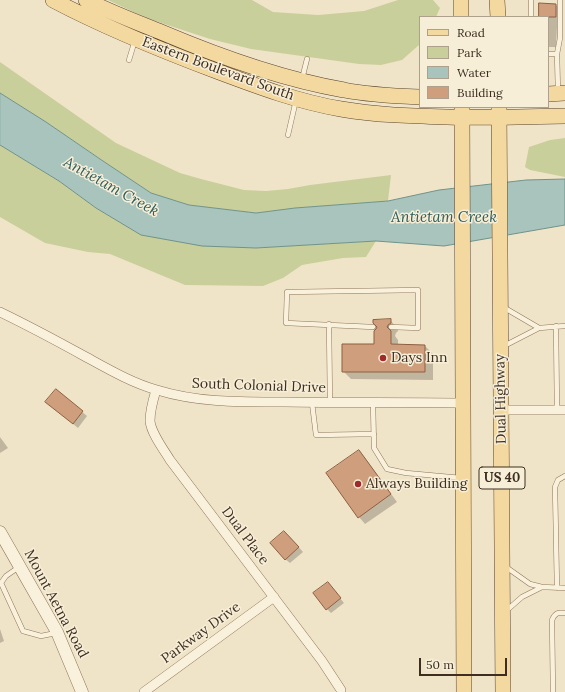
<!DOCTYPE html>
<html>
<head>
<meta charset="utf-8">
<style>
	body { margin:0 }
	#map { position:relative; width:565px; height:692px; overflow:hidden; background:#f0e4c8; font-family:Lora,serif }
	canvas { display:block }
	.legend { position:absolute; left:419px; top:16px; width:130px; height:92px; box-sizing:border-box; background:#f7eed8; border:1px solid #ada18e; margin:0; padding:5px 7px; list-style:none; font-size:12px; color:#3d2e20 }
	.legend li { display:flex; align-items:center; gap:8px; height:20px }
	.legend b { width:20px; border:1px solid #ada18e }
	.scale { position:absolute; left:419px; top:658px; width:88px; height:18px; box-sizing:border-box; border:2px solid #3d2e20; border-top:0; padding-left:5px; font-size:12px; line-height:14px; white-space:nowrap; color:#3d2e20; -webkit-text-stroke:3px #f7eed8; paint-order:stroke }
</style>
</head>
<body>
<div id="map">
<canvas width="565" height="692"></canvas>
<ul class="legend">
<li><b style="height:5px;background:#f3d9a0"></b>Road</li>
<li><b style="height:11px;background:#c9cf9b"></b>Park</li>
<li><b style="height:11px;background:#a9c4bc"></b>Water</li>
<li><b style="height:11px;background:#cf9f7d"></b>Building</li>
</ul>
<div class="scale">50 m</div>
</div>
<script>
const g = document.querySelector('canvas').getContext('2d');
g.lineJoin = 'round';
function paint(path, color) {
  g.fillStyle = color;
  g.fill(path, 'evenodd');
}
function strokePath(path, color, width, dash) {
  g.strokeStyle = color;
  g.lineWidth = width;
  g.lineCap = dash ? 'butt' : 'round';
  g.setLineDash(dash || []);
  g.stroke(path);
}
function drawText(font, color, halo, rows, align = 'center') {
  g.font = font + ' Lora,serif';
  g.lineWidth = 3;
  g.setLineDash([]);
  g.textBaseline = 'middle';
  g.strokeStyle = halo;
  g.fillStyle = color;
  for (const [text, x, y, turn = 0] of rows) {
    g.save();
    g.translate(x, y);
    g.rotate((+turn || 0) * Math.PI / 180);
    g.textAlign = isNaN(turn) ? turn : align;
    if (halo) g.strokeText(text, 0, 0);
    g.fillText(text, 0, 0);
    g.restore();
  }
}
const green = new Path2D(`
	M108,0H252L273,12L318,15L364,11L398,0H433L440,8L436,17H420V43L419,45L402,60L381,65L359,64L251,49L210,39L146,18Z
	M0,62L116,143L180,173L201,179L244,190L266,191L288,189L310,185L391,175L388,201L295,208L256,213L189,205L151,193L100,159L46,122L0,93Z
	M565,138V177L530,170L525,167L529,147L550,140Z
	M0,145L59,181L96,208L141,235L256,248L376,241L366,257L343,258L302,265L283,278L263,286L185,285L110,254L88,252L45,243L0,217Z`);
const water = new Path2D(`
	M0,93L46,122L100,159L151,193L189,205L256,213L295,208L388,201L439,190L526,180L565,179V225L444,246L376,241L256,248L202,246L141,235L96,208L59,181L0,145Z`);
const shadow = new Path2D(`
	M556,5L558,7L556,47H548V17H540Z
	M390,320L398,329V331L396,333L395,336L398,340V345L425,346L433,354V380L351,379L343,371L375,345Z
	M56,390L87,416L78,428L51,406Z
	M0,437L8,448L0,453Z
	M359,451L365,458L397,502L365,524L359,517Z
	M289,536L303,552L290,563L285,559Z
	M332,588L344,603L331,613L327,609Z
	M0,629L4,641L0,643Z`);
const building = new Path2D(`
	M539,3L556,4V17H539Z
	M391,319V323L388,325L387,327L391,331V344L425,345V372H342V344H374V331L376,329L377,327L373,323V320Z
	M56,389L83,411L73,424L45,402Z
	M359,450L391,494L358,518L326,473Z
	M284,531L299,547L285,560L270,543Z
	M328,582L341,598L326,610L313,593Z`);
const service = new Path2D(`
	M531,0V17
	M548,54H557
	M129,60L135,40
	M302,79L307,59
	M558,91L557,54L560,38V0
	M288,135L296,100
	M503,307L539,328
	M329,324L330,403
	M556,326L557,410
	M373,327L286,323L287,292L418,290V328L391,327
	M504,346L539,328L565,326
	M312,403L316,435L374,434
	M373,403L374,448L387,469L406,473L461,478
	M19,567L6,576L1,583L23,631L41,636L56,633
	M506,567L530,584L542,587L565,588
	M557,588L555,487L558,480L565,476
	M506,611L522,597L542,587
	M553,692L552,620C555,613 558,612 565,613`);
const minor = new Path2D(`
	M0,312C29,326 57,341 86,357C108,369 132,383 157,390C199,403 242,402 285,402C345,403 404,402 464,403
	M156,390C153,400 150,410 150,421C151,433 164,450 170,460L322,661L341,690
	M502,410H565
	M144,692L274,597`);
const tertiary = new Path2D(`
	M0,532L57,632L82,692`);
const primary = new Path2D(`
	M53,0C106,28 163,51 219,72C259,87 299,102 341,109C376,115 411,116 447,117C486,118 526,117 565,116
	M86,0C110,12 136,22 161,32C220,57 281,79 344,90C369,95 395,96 420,97
	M461,0V17
	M497,0L498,17
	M548,94L565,93
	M462,107L464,692
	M499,107L503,692`);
const markers = [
	[383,358,4,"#9e2a2b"],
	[358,484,4,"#9e2a2b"]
];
const shields = [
	[502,478,46]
];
const shieldNames = [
	["US 40",502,478]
];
const streetNames = [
	["Eastern Boulevard South",218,69,20],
	["South Colonial Drive",259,386,2],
	["Dual Highway",501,399,-91],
	["Dual Place",245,536,53],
	["Mount Aetna Road",56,604,62],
	["Parkway Drive",201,633,-36]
];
const poiNames = [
	["Days Inn",391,358],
	["Always Building",366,484]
];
const waterNames = [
	["Antietam Creek",111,187,29],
	["Antietam Creek",444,218]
];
paint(green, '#c9cf9b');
paint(water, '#a9c4bc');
strokePath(water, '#6f938a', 1);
paint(shadow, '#0003');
paint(building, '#cf9f7d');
strokePath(building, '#8d5f41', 1);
strokePath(service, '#8d765c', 5.5);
strokePath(minor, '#8d765c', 10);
strokePath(tertiary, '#8d765c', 13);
strokePath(primary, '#5b4430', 16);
strokePath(service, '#faf1dc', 4.5);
strokePath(minor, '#faf1dc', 9);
strokePath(tertiary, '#faf1dc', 12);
strokePath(primary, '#f3d9a0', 15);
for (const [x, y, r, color] of markers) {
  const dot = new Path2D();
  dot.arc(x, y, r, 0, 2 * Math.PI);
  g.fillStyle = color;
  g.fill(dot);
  strokePath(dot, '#f7eed8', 1.5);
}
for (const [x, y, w] of shields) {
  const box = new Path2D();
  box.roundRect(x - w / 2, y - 11, w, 22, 3);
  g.fillStyle = '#f7eed8';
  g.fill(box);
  strokePath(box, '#3d2e20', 1);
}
drawText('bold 13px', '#3d2e20', null, shieldNames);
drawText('14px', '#3d2e20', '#f7eed8', streetNames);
drawText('14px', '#3d2e20', '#f7eed8', poiNames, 'left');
drawText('italic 15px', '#2f5d5a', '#f7eed8', waterNames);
</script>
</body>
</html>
